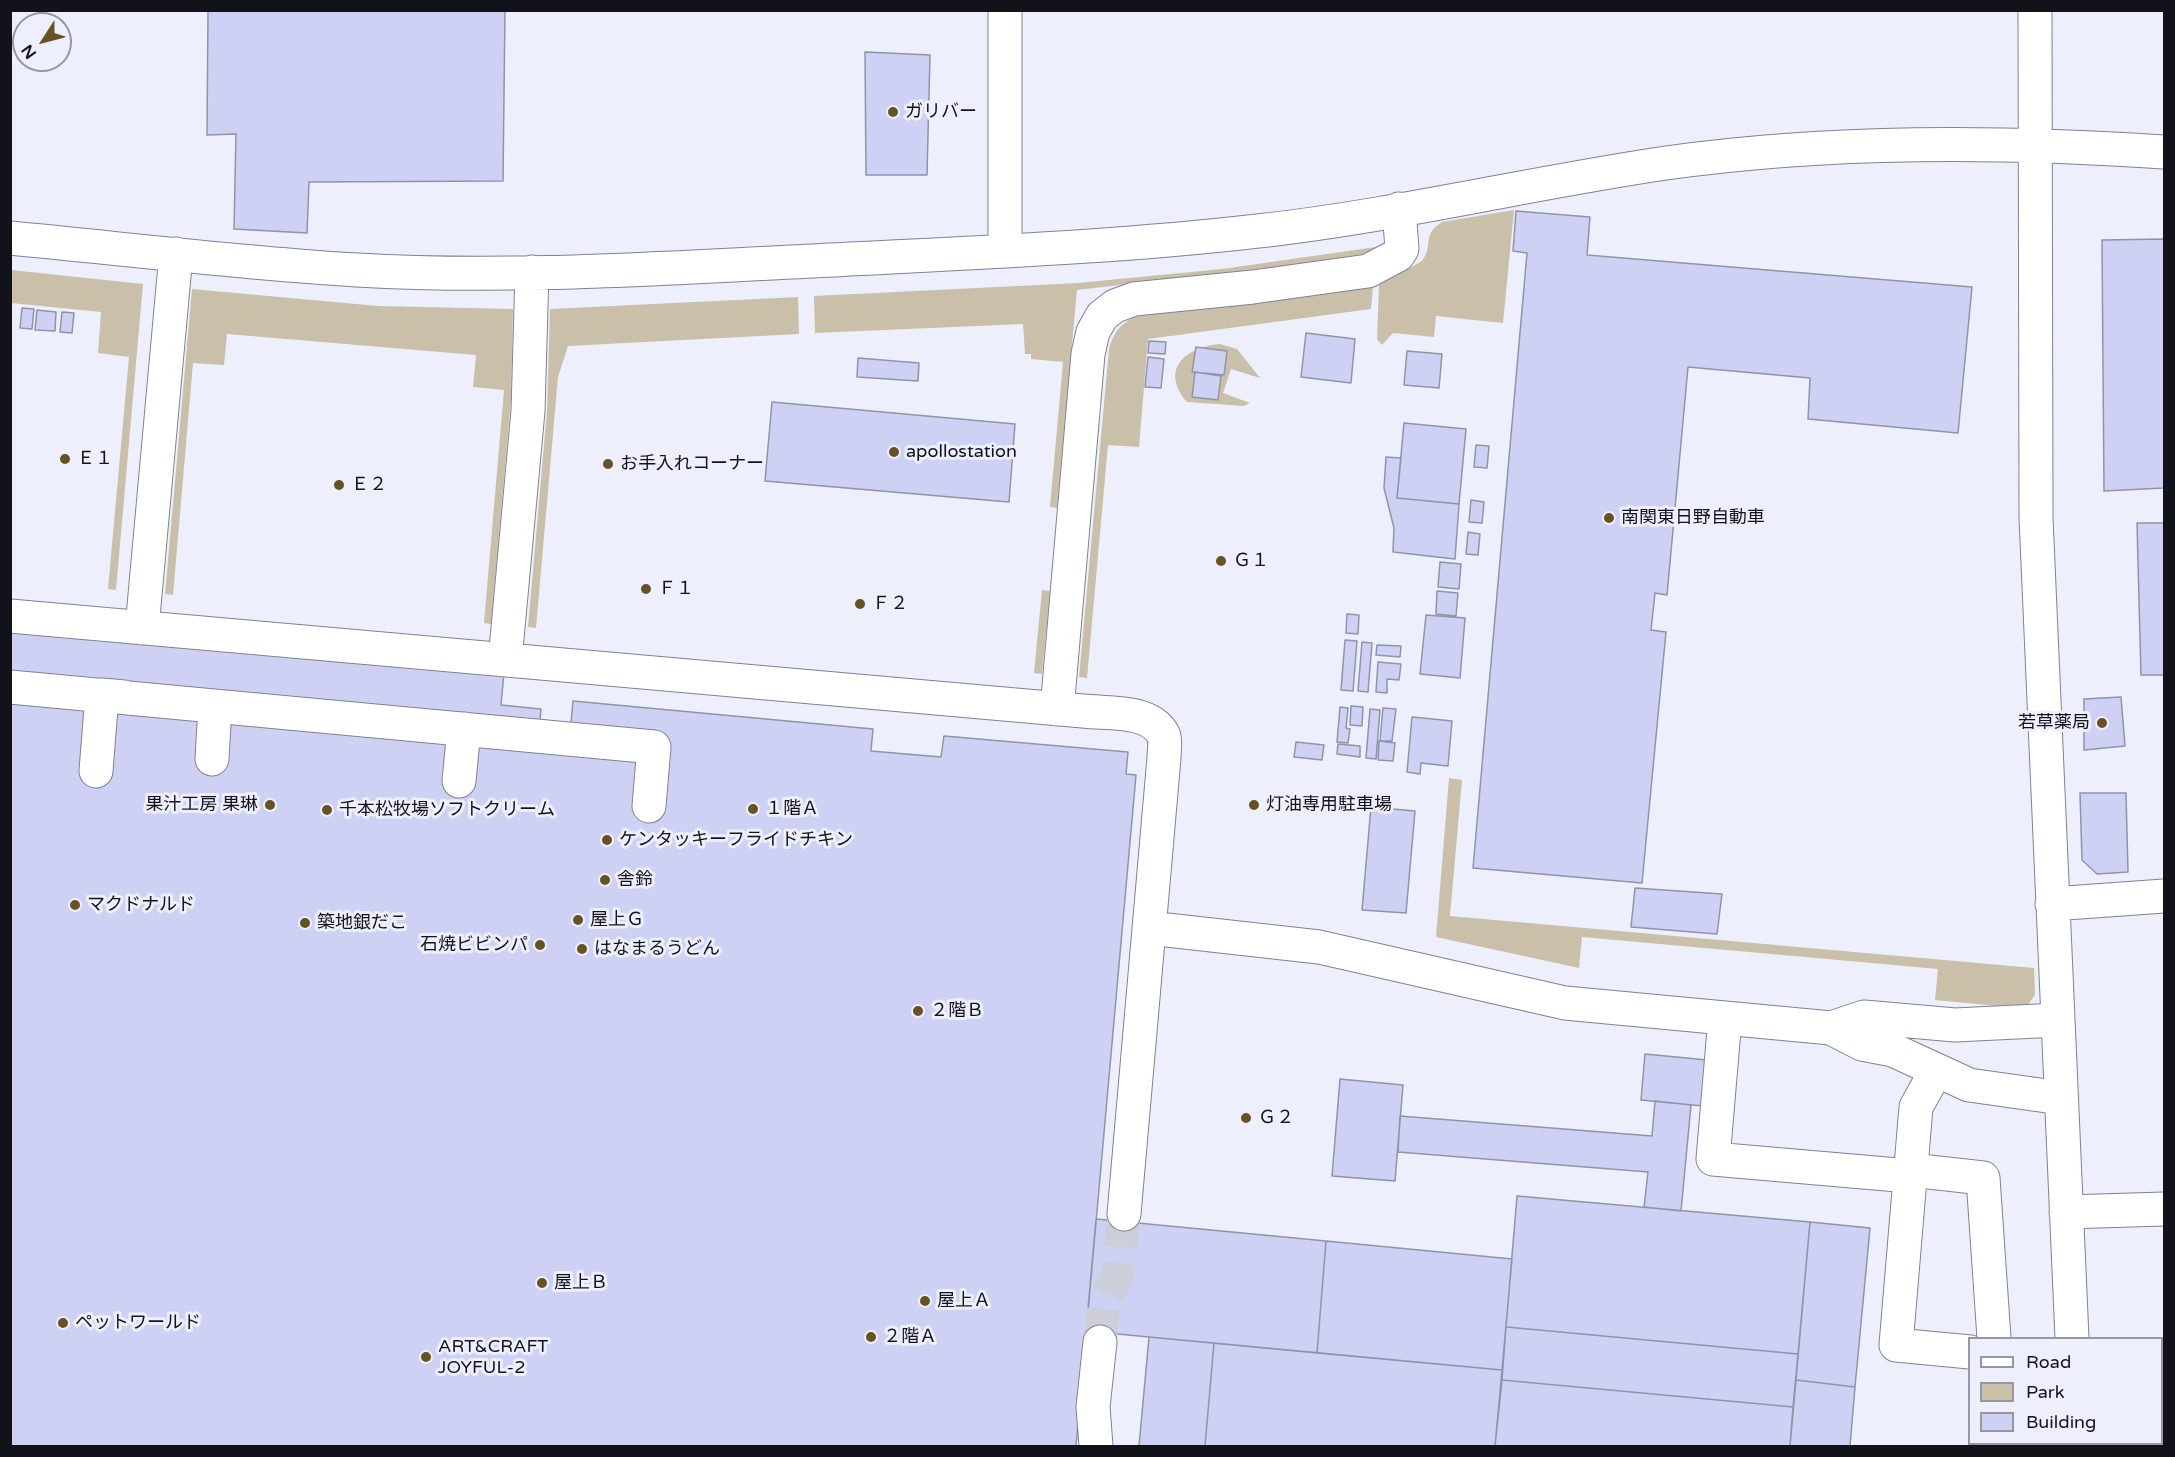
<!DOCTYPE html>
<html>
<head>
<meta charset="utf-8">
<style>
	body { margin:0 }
	#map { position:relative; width:2175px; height:1457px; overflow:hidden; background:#edeffc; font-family:"Varela Round",sans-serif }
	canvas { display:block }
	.frame { position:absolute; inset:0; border:12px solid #12131a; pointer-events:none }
	.legend { position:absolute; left:1968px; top:1337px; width:195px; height:108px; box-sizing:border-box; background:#edeffc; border:2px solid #9597a2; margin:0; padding:8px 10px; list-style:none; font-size:18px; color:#12131a }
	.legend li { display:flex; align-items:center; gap:12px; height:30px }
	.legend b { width:30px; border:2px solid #9597a2 }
	.north { position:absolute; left:12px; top:12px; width:60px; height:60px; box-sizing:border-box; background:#edeffc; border:2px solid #9597a2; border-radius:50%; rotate:234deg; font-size:16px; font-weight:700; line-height:24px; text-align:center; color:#12131a }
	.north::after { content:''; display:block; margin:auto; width:21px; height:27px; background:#665321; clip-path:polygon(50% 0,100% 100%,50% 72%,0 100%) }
</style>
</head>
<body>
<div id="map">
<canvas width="2175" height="1457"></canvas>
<div class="frame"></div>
<ul class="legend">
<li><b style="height:8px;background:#fff"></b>Road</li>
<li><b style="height:16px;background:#cac0a9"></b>Park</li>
<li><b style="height:16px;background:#ced1f3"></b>Building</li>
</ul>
<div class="north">N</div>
</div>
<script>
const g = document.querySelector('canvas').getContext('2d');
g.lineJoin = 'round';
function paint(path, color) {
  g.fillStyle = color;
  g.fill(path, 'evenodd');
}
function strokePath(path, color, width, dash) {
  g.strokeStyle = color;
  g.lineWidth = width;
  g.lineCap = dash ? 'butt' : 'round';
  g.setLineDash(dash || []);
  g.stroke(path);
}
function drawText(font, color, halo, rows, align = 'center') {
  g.font = font + ' "Varela Round","Noto Sans JP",sans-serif';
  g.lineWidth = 6;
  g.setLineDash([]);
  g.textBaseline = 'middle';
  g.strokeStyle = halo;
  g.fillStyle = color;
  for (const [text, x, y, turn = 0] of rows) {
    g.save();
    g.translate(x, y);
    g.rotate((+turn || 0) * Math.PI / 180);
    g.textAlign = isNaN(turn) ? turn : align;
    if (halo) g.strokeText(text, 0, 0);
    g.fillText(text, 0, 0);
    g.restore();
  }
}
const green = new Path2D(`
	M1514,210L1503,323L1436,316L1434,337L1393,333L1382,345L1377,339L1379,285L1422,261C1434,245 1421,235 1442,222Z
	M1376,247L1370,253L1301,264L1077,290L1057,508L1050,507L1063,362L1031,359V354H1025L1023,324L815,333L814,296L1078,283L1222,269Z
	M11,270L143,284L116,590L108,589L129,357L98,353L101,312L11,303Z
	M1373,286L1371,309L1148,339L1139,447L1108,445L1087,678L1079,677L1109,349C1114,331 1122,321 1141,315L1260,303Z
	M192,289L378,306L513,309L511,400L491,624L484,623L504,390L473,387L476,355L227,334L224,365L193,363L173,595L165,594Z
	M798,297L799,334L568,346L558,377L536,628L528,627L547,411L550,309Z
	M1220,344L1237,349L1260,378L1231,369L1223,393L1250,403L1244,406L1187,402C1159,369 1186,347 1220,344Z
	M1042,590L1050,591L1042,674L1034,673Z
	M1449,778L1462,780L1450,916L2034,968L2035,995L2027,1006L2018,1008L1935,1000L1938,969L1582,937L1579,968L1436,937Z`);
const building = new Path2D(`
	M208,10H505L503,181L309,182L307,233L234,229L236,134L207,135Z
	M865,52L930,55L927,175H866Z
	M1516,211L1590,217L1587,255L1972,287L1958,433L1808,419L1810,378L1688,367L1667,595L1655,593L1651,630L1666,632L1642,883L1473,868L1527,253L1513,251Z
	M2164,239V488L2104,491L2102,240Z
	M22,308L34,309L32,329L20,328Z
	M37,310L56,312L55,331L35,330Z
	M62,312L74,313L72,333L60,332Z
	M1306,333L1355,339L1351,383L1301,377Z
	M1149,341L1166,342L1165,354L1148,353Z
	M1196,347L1227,351L1224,375L1192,372Z
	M1407,351L1442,354L1439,388L1404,385Z
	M1148,357L1164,359L1161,388L1145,387Z
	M858,358L919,363L918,381L857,377Z
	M1195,372L1221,376L1218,400L1192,397Z
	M772,402L1015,424L1009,502L765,481Z
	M1404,423L1466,429L1459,504L1397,498Z
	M1476,445L1489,446L1487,468L1474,467Z
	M1386,457L1401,458L1397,498L1459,504L1455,559L1393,552L1394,528L1384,488Z
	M1471,500L1484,502L1482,523L1469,522Z
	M2137,523H2164V675H2141Z
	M1468,532L1480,534L1478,555L1466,554Z
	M1440,562L1461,564L1459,589L1438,587Z
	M1437,591L1458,593L1456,616L1436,614Z
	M1347,614L1359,615L1358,634L1346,633Z
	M1426,615L1465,618L1460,678L1420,674Z
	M10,617L505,662L501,705L541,709L540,720L571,723L573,701L873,729L871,751L941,757L944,736L1128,752L1126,774L1136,775L1076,1446H10Z
	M1345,640L1357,641L1353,691L1341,690Z
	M1362,642L1372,643L1368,692L1358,691Z
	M1377,645L1401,646L1400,657L1376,655Z
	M1378,662L1401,664L1399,680L1387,679V693L1376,692Z
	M2121,697L2125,746L2084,750V699Z
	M1351,706L1363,707L1362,726L1350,725Z
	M1340,707L1348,708L1346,728L1350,729L1348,743L1337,742Z
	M1383,708L1396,709L1392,741H1380Z
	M1370,709L1380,710L1376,759L1366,758Z
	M1412,717L1452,721L1448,766L1421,763L1420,774L1407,772Z
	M1379,741L1395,743L1393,761L1378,760Z
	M1296,742L1324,745L1322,760L1294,757Z
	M1338,744L1360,746V757L1337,754Z
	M2080,793H2126L2128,872L2097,874L2082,860Z
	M1371,807L1415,811L1406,913L1362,910Z
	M1635,888L1722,894L1717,934L1631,927Z
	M1645,1054L1707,1060L1703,1106L1641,1100Z
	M1340,1079L1403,1085L1395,1181L1332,1176Z
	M1655,1101L1691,1105L1681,1211L1644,1207L1648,1172L1398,1152L1400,1116L1652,1136Z
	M1517,1196L1810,1222L1798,1354L1506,1327Z
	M1096,1219L1326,1241L1317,1353L1086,1331Z
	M1810,1222L1870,1228L1855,1387L1796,1380Z
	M1326,1241L1512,1259L1502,1370L1317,1353Z
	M1506,1327L1798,1354L1793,1407L1502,1380Z
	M1149,1337L1214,1343L1205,1446H1139Z
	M1214,1343L1502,1370L1495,1446H1205Z
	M1502,1380L1793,1407L1790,1446H1495Z
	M1796,1380L1855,1387L1850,1446H1790Z`);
const minorTunnel = new Path2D(`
	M1100,1342L1104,1302L1118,1273L1124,1214`);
const minor = new Path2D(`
	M1005,10V250
	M2035,10L2036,518L2072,1338
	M10,238C126,249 241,263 357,270C509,279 662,268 813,261C962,253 1110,248 1258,231C1394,216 1530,183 1666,163C1832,140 1998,141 2164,152
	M10,616L1083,711C1108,714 1149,709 1163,734C1166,740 1164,751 1164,758L1124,1214
	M142,628L176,254
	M505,660L528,411L532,272
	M10,687L654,747L649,806
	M1057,709L1088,354L1093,332L1102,316L1115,306L1134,299L1253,287L1368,271L1398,255L1402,249L1399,209
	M212,759L215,706
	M96,771L102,695L124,697
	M459,781L464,729
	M2052,904L2164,896
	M1149,928L1319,947L1565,1003L1831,1028L1862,1044L1893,1050L1969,1085L2061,1098
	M1725,1018L1713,1159L1898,1175L1911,1170L1983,1178L1994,1338
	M1831,1028L1864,1017L1955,1025L2058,1020
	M1936,1071L1916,1107L1896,1345L1970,1352
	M2066,1212L2164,1209
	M2000,1444L2001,1446
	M2076,1444L2077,1446
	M1096,1446L1093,1407L1100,1342`);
const markers = [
	[893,112,6,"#665321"],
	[894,452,6,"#665321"],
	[65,459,6,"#665321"],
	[608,464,6,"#665321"],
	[339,485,6,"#665321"],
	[1609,518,6,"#665321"],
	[1221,561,6,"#665321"],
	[646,589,6,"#665321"],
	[860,604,6,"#665321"],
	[2102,723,6,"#665321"],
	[270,805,6,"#665321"],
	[1254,805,6,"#665321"],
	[753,809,6,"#665321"],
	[327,810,6,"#665321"],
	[607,840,6,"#665321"],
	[605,880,6,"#665321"],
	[75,905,6,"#665321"],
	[578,920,6,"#665321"],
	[305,923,6,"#665321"],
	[540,945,6,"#665321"],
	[582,949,6,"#665321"],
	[918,1011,6,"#665321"],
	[1246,1118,6,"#665321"],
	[542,1283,6,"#665321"],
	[925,1301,6,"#665321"],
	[63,1323,6,"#665321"],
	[871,1337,6,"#665321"],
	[426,1357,6,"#665321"]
];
const poiNames = [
	["ガリバー",905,112],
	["apollostation",906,452],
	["Ｅ１",77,459],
	["お手入れコーナー",620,464],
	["Ｅ２",351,485],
	["南関東日野自動車",1621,518],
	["Ｇ１",1233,561],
	["Ｆ１",658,589],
	["Ｆ２",872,604],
	["若草薬局",2090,723,"right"],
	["果汁工房 果琳",258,805,"right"],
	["灯油専用駐車場",1266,805],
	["１階Ａ",765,809],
	["千本松牧場ソフトクリーム",339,810],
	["ケンタッキーフライドチキン",619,840],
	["舎鈴",617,880],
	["マクドナルド",87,905],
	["屋上Ｇ",590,920],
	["築地銀だこ",317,923],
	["石焼ビビンパ",528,945,"right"],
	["はなまるうどん",594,949],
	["２階Ｂ",930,1011],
	["Ｇ２",1258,1118],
	["屋上Ｂ",554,1283],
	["屋上Ａ",937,1301],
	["ペットワールド",75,1323],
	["２階Ａ",883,1337],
	["ART&CRAFT",438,1347],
	["JOYFUL-2",438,1368]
];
paint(green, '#cac0a9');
paint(building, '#ced1f3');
strokePath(building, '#9193a7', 1.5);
strokePath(minorTunnel, '#ccceda', 33, [33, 16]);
strokePath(minor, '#7f8195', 35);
strokePath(minor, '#fff', 33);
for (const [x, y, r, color] of markers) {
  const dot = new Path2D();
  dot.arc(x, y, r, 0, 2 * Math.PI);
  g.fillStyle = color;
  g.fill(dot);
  strokePath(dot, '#edeffc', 2);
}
drawText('18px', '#12131a', '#edeffc', poiNames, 'left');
</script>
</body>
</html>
